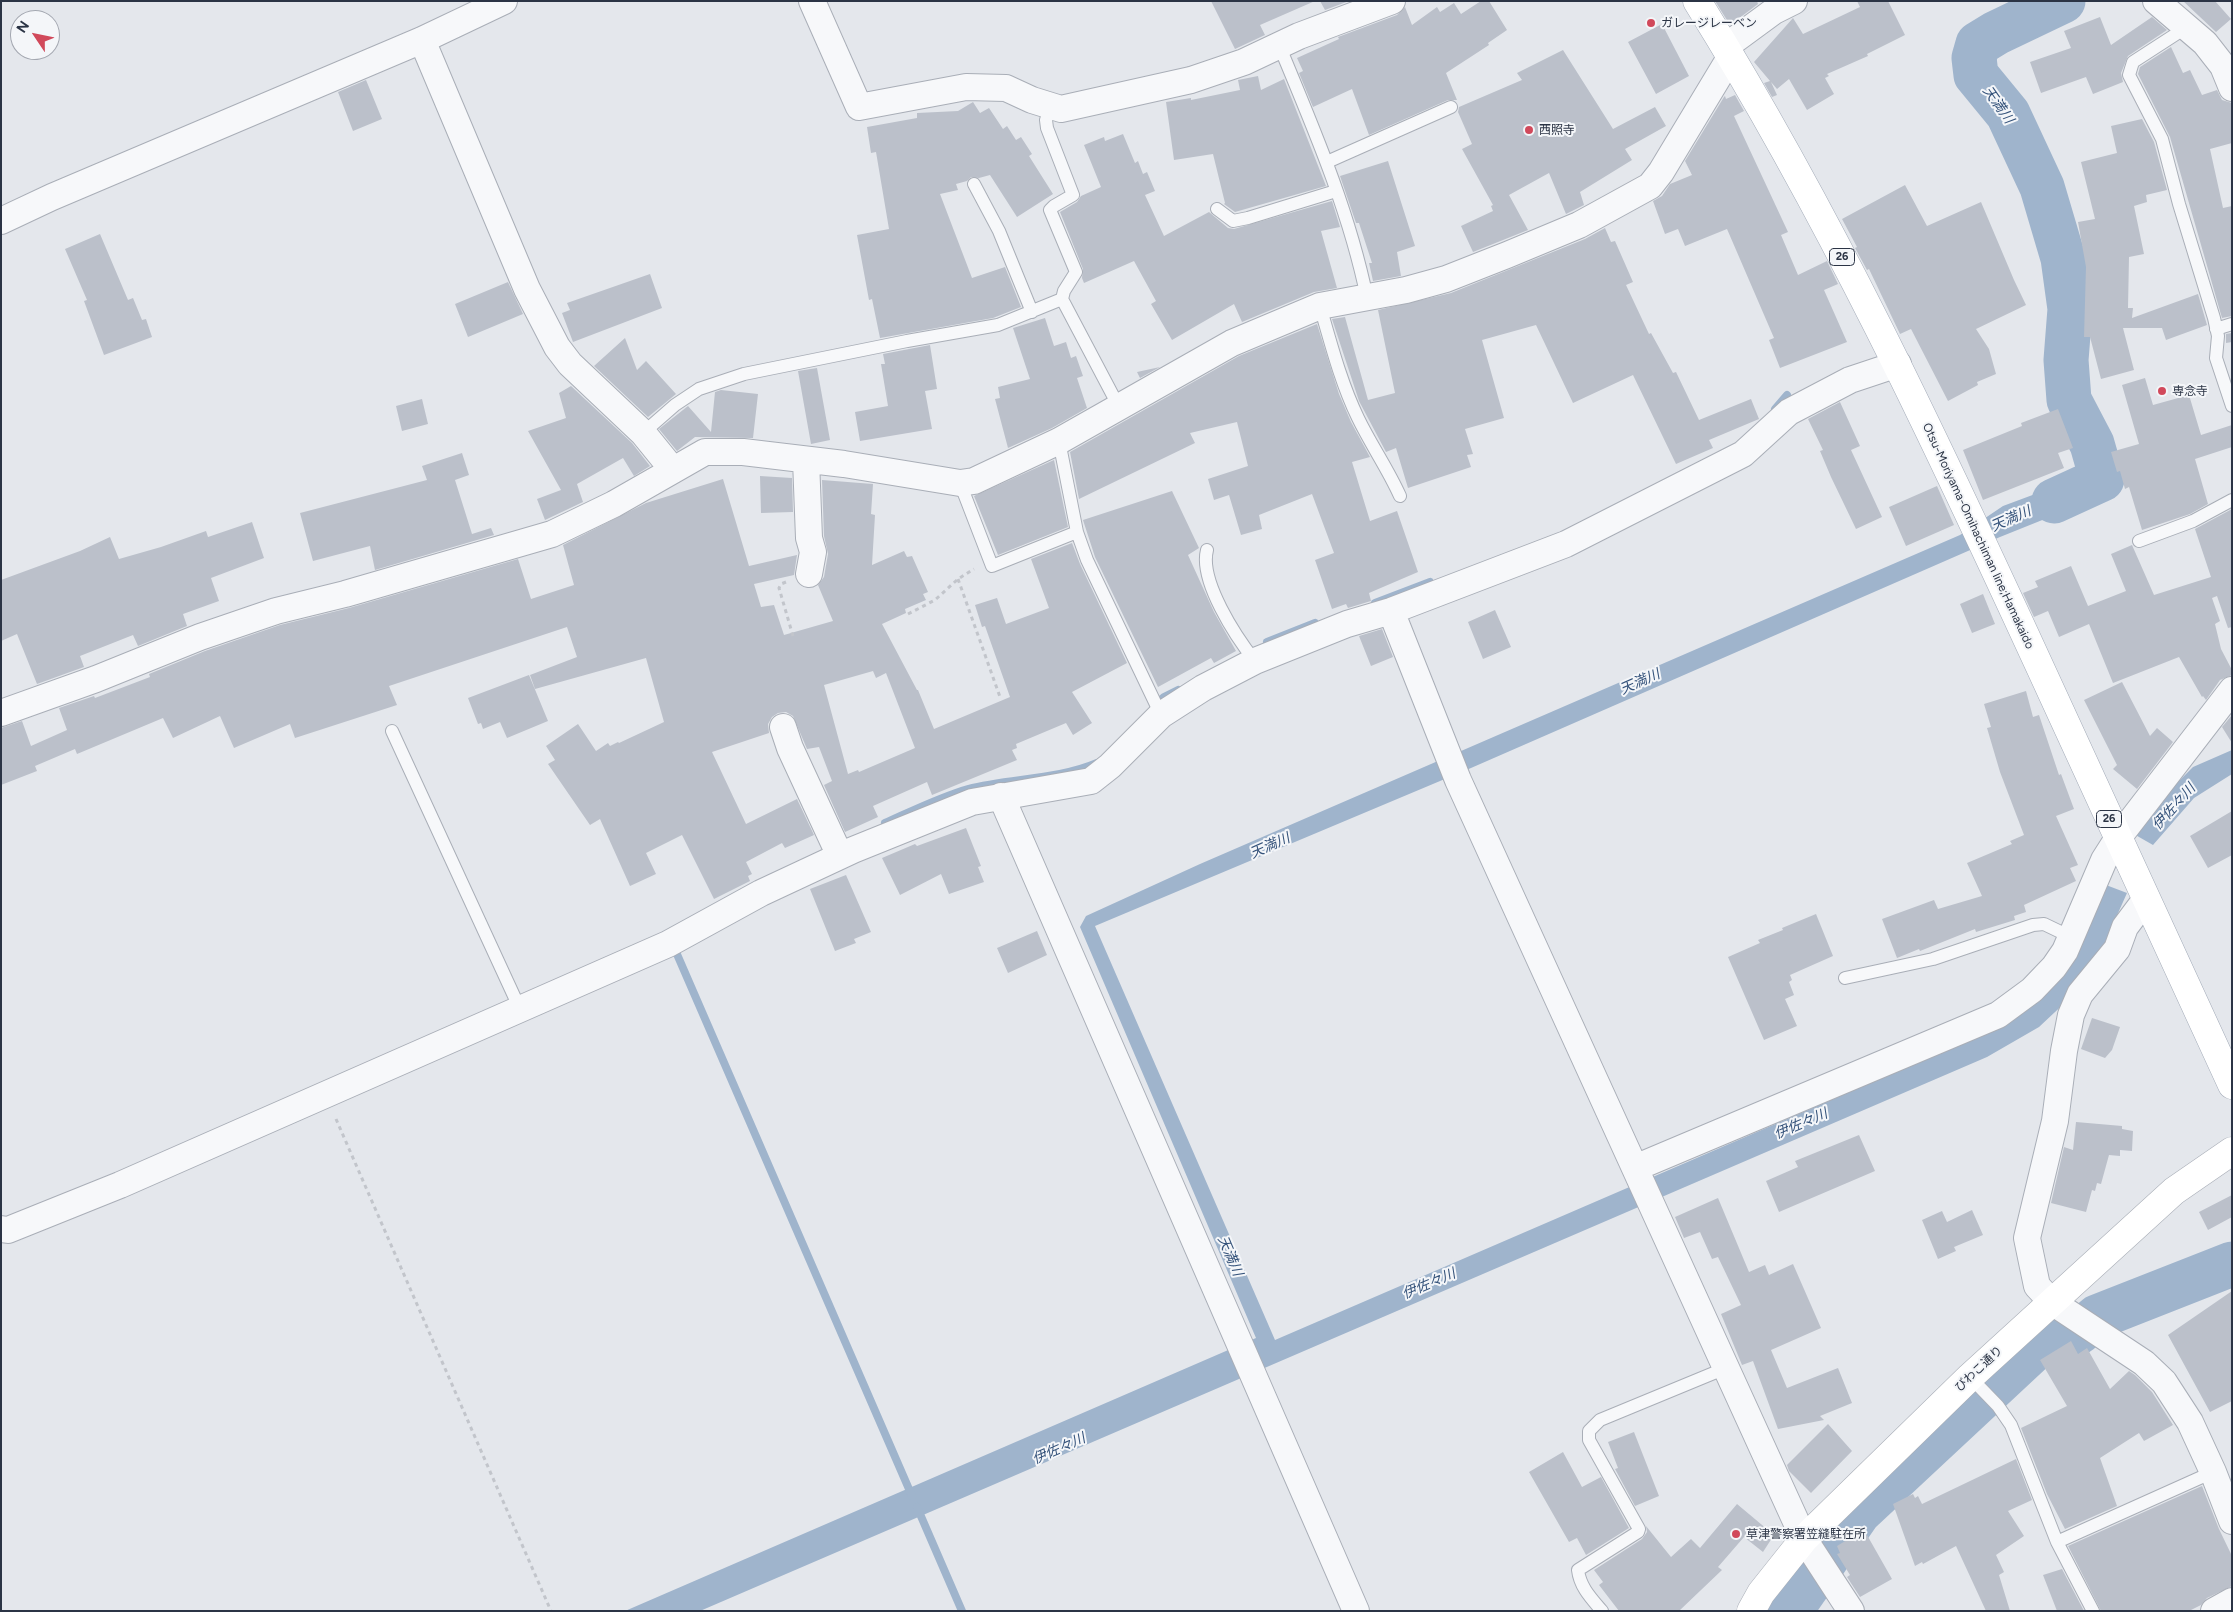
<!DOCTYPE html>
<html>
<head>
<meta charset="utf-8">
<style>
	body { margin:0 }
	#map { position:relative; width:2233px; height:1612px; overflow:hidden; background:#e4e7ec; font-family:Figtree,sans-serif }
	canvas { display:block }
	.frame { position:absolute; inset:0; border:2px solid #2b3445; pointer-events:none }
	.north { position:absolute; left:10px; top:10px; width:50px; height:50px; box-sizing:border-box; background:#f4f6f9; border:1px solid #a4a8b1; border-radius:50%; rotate:304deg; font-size:14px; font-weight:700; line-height:20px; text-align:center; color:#2b3445 }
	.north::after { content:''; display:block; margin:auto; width:18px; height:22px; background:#d1495b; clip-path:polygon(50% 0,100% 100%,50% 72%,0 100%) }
</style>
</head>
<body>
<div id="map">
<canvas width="2233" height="1612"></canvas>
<div class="frame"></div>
<div class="north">N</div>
</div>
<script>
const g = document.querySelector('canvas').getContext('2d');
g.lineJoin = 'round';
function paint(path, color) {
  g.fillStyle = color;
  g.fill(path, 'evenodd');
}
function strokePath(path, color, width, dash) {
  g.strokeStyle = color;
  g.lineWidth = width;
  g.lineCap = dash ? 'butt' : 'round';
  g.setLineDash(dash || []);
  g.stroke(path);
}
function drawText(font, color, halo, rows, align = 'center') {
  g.font = font + ' Figtree,"Noto Sans JP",sans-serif';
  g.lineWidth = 4;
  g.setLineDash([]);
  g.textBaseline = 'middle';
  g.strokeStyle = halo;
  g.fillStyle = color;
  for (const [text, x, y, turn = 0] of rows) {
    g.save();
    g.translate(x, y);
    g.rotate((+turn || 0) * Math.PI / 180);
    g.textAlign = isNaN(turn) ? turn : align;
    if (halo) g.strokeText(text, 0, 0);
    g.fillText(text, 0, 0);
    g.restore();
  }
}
const water = new Path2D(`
	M2113,465L2122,488L2000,537L1471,768L1095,926L1275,1340L1970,1040L2010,1019L2106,885L2127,893L2094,967L2070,998L2039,1027L1987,1057L700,1611H625L1256,1338L1080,927L1086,916L1200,864L1960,535L2003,506Z
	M2232,750V774L2194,798L2153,845L2132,833L2165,795L2193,767Z`);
const stream = new Path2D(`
	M1775,409L1787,395
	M1375,603L1430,582
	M1267,642L1315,623
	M1156,704L1164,697L1178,690
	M885,823C912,811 940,797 968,789C1010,778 1057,780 1097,763
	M673,945L912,1496
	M917,1507L962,1611`);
const river = new Path2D(`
	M2054,501L2102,479L2092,444L2069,400L2066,360L2070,309L2063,258L2042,187L2008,114L1976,75L1974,58L1978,44L1996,33L2063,1
	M1790,1611L1859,1512L2036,1347L2079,1332L2097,1317L2232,1264`);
const building = new Path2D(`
	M1211,1H1315L1260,25L1265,35L1235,49Z
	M1320,1H1349L1325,10Z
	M1481,1H1489L1507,30L1488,43L1489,45L1446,73L1457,100H1448L1369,135L1352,89L1313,107L1299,73L1303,71L1297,58L1339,39L1338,37L1397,15L1405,7L1412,25L1437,7L1440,12L1454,3L1461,14Z
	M1715,1H1757L1758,4L1730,25Z
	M1857,1H1888L1905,35L1867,54L1868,56L1827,74L1829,76L1825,78L1834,94L1807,110L1789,79L1777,89L1771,82L1777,95L1772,97L1764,83L1770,81L1754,62L1793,18L1803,34L1860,7Z
	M2183,1H2215L2231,19L2216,32Z
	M2100,17L2111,45L2152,17L2167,30L2128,56L2121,73L2123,82L2093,94L2086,77L2041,93L2030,62L2071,48L2064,31Z
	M1662,24L1689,76L1656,94L1628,42Z
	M2171,47L2183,73L2190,70L2202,95L2217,90L2222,100L2232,103V143L2210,149L2223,208L2232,206V316L2222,318L2170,137L2138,74L2140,67Z
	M1563,50L1613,129L1655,107L1666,126L1625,149L1632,160L1580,192L1584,205L1566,214L1549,173L1509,195L1528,230L1473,252L1461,226L1493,211L1491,206L1493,205L1462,149L1472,144L1458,112L1459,107L1522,80L1517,73Z
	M1258,76L1261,90L1284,79L1326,186L1235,212L1224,204L1225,203L1213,154L1174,160L1166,102L1191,98V100L1240,90L1238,80Z
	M366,80L382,119L353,131L338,92Z
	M1735,95L1744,111L1734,116L1788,232L1781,235L1798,275L1827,261L1838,284L1824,290L1847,342L1780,368L1769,340L1774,338L1727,229L1685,246L1678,229L1665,234L1653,201L1662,196L1670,184L1692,175L1685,161L1724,97L1725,96L1726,99Z
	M973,102L980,113L989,108L1003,129L1007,126L1016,140L1021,137L1032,154L1029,156L1053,194L1017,217L990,175L979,178L971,177L967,181L956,184L958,190L940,194L972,278L1005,267L1021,307L993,318L880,338L872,299L869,300L857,235L889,229L876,152L871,153L867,127L917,118V113L958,111Z
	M2142,119L2154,142L2167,190L2146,195L2147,202L2134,206L2144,254L2129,257L2128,308H2133L2132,318L2198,294L2207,325L2166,340L2162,328H2123L2134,370L2101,379L2090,337H2084L2086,267L2078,222L2095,219L2081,162L2117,153L2111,126Z
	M1123,134L1135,163L1138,161L1143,174L1147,172L1155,191L1145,195L1164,236L1209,212L1228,228L1234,229L1332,201L1340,227L1321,231L1337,288L1314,292L1242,322L1234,304L1172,340L1151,304L1156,301L1134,261L1084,283L1082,278L1083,269L1060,212L1077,202L1081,196L1101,187L1084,145L1104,137L1105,141Z
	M1388,161L1415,246L1397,252L1401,276L1373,281L1369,263H1372L1359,223H1356L1340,176Z
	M1905,185L1927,226L1981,202L2014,280L2026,305L1976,329L1989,349L1996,374L1977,382L1978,385L1948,401L1911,329L1900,334L1869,269L1867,270L1855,248L1857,247L1842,219Z
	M1605,228L1611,242L1615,241L1633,282L1626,285L1649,334L1651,333L1673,373L1676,372L1699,420L1751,399L1759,419L1709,440L1713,448L1676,464L1633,375L1573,403L1536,325L1482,340L1504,418L1465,429L1473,454L1467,455L1471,467L1408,488L1396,448L1386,452L1359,401L1332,319L1345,317L1368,400L1395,393L1378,310L1451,293L1585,239Z
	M100,234L128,300L133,298L142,320L146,319L152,337L104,355L84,301L87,300L65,249Z
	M650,274L662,308L573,342L562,313L570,310L567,303Z
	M508,282L523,314L468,337L455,304Z
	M1045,318L1054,346L1066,342L1071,358L1076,356L1083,376L1077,378L1087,408L1052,428L1008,448L995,399L1000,398L998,387L1030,379L1013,328Z
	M1317,324L1339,394L1351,422L1370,457L1352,462L1370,521L1397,511L1418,572L1369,593L1371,601L1348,608L1346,604L1332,609L1315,560L1334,553L1312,494L1259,515L1262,529L1241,535L1229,495L1214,500L1208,479L1248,466L1237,422L1190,433L1195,443L1079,499L1070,452L1239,356Z
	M2232,333V342L2226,343V334Z
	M625,338L637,370L646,361L676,394L648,417L594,366Z
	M930,345L937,389L925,391L932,429L860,441L855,412L888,406L881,364H885L883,354Z
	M1160,367L1140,378L1137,372Z
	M817,368L830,440L811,444L798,371Z
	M2145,378L2153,405L2189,395L2201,435L2232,425V447L2195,459L2208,504L2190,514L2142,530L2129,487L2125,489L2120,471L2117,472L2111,452L2139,444L2122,385Z
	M571,386L632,443L650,466L634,476L623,458L577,484L583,502L545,520L537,499L561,490L528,431L566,418L559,393Z
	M721,390L758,394L753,438L695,437L677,451L659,429L688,406L711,432L715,392Z
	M422,399L428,424L402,431L396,406Z
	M1840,402L1860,446L1851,450L1882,517L1856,529L1831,477L1820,451L1823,450L1808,419Z
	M2058,409L2073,448L2058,453L2064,468L1983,500L1963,450L2022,426L2021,423Z
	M462,453L469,475L455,480L472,534L491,528L494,535L375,570L370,546L313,561L300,513L427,480L422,466Z
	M1054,460L1068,527L998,555L974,496Z
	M760,476L792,478L793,512L761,513Z
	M723,479L749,566L797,555L794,575L754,584L761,607L774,605L784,635L833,621L818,585L824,577L828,554L824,536L822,480L873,484L871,514L875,515L872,565L904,551L907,557L912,556L928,592L923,594L926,600L905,609L906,613L882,624L917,690H918L934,729L1010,697L985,626L982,627L975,605L997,598L1006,624L1049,608L1031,559L1072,543L1080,564L1127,663L1072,692L1092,723L1073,735L1066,723L1016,744L1017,748L1012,750L1017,760L932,795L927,782L873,806L878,817L845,832L824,785L832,781L819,747L807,749L793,716L786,712L778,713L772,717L768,724L769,733L712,752L746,824L797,799L814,835L785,848L782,843L746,862L752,874L748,876L750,881L714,899L682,835L646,853L656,874L630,886L600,819L590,825L548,764L555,760L546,746L578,724L596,751L608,743L610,746L618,742L619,743L664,722L646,658L535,689L530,675L577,657L567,627L389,686L397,705L295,738L290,724L234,748L220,716L173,738L163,718L77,754L75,749L35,766L37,771L1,785V728L22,721L31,746L67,730L59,708L94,696L95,698L150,677L149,674L205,651L280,625L349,608L518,559L531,599L574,585L563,545L646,503ZM873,671L876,678L886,673L915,748L859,772L858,770L848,774L824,685Z
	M1937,486L1954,525L1906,546L1889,507Z
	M1172,491L1199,548L1188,555L1214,612L1236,651L1214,663L1211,658L1158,687L1095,557L1082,517L1083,520Z
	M2232,509V627L2228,628L2217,596L2212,598L2220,621L2215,624L2221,649L2232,670V675L2220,680L2206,700L2203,696L2202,697L2179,657L2113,683L2089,624L2059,637L2048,611L2034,617L2023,593L2038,587L2035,581L2071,566L2088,606L2126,591L2111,554L2132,545L2154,595L2211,577L2195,529Z
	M252,522L264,558L211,578L219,601L183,614L187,626L138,646L133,635L80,656L84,667L37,684L17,634L1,641V580L80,551L110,537L119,559L161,547L206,531L208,537Z
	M1983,594L1995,624L1972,633L1960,604Z
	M1495,610L1511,647L1483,659L1468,622Z
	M1382,629L1393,657L1371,666L1359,636Z
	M529,675L548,721L507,738L500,722L483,729L481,723L478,724L468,698Z
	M2122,682L2150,736L2157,728L2173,742L2137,789L2113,769L2117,765L2084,700Z
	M2026,691L2033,717L2039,715L2059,775L2061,774L2074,809L2056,816L2078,865L2070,868L2076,881L2024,905L2026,912L2014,916L2015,920L1976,932L1975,929L1920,951L1919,949L1897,958L1882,919L1934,900L1938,909L1982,896L1967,863L2012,844L2010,841L2024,835L2000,772L1987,728L1991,727L1984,704Z
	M2232,715V743L2222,727Z
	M2232,811V855L2208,868L2190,836Z
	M966,828L981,866L978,867L984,882L949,894L941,874L900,895L882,858L915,844L917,846Z
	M846,875L871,932L854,939L856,943L835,951L810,889Z
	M1816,914L1833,956L1790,975L1792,980L1789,982L1794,995L1785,999L1797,1026L1764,1040L1728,957L1760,943L1758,940L1783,930L1782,928Z
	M1037,931L1047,955L1008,973L997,948Z
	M2092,1018L2120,1027L2112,1050L2105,1058L2081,1049Z
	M2076,1122L2122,1126V1129L2133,1131L2132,1151L2120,1150V1156L2109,1155L2101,1184L2097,1183L2095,1191L2092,1190L2086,1212L2051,1203L2064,1147L2073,1150Z
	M1859,1135L1875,1171L1779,1212L1766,1181L1798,1167L1795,1161Z
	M2232,1195V1217L2208,1230L2199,1212Z
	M1718,1198L1749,1272L1765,1265L1769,1275L1793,1264L1821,1328L1771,1350L1787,1388L1838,1368L1852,1403L1820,1416L1824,1420L1778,1429L1753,1361L1742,1365L1721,1314L1741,1305L1718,1257L1712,1259L1700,1232L1684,1238L1675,1217Z
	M1972,1210L1983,1235L1954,1247L1956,1251L1938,1259L1922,1220L1942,1211L1947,1222Z
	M2232,1291V1401L2210,1412L2168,1335Z
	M2071,1341L2078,1354L2087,1348L2110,1389L2129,1371L2135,1375L2152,1392L2173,1425L2144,1441L2139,1433L2100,1458L2117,1506L2065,1529L2047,1494L2021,1428L2067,1406L2040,1360Z
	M1828,1424L1852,1451L1811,1493L1789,1471L1787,1465Z
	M1634,1432L1659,1496L1635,1506L1615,1469L1618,1468L1608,1442Z
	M1563,1452L1582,1487L1601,1477L1629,1528L1586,1555L1577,1538L1569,1542L1529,1472Z
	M2016,1459L2032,1500L2008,1511L2024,1536L1996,1555L2004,1572L1999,1575L2010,1611H1986L1956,1546L1923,1564L1922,1562L1915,1566L1893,1504L1913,1494L1915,1498L1918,1496L1922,1504Z
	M2202,1486L2219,1529L2232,1556V1586L2207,1598L2201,1605L2189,1611H2101L2068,1546Z
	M1737,1504L1774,1535L1763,1552L1744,1537L1718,1567L1722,1570L1679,1611H1619L1599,1585L1603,1582L1594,1570L1642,1539L1647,1532L1646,1526L1671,1557L1691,1539L1700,1548Z
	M1855,1535L1858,1540L1867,1535L1892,1579L1860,1597L1847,1577L1850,1575L1837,1554L1840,1553L1837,1546Z
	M2062,1569L2084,1611H2057L2043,1575Z`);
const path = new Path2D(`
	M958,579L1000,697
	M786,582L781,584L779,588L793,636
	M908,614L935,600L958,579L974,569
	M336,1119L551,1611`);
const lane = new Path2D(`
	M2187,27L2133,62L2129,75L2162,139L2179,204L2214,318L2218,336L2216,358L2232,406
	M1279,45C1313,127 1349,210 1367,298
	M1051,106L1046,120L1047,128L1073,195L1054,206L1050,210L1076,272L1064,291L1062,299
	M1327,162L1451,107
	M974,184L999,231L1032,312
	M1217,209L1233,221L1248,218L1336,191
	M1320,306C1331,344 1341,383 1358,418C1371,445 1388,469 1400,496
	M2216,329L2232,324
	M643,433L675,405L699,389L744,374L907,341L998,325L1062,299L1119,407
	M1059,441L1077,532L1087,560L1161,715
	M960,483L992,566L1077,532
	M2139,541L2193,521L2232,500
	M1207,550C1199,581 1236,637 1255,661
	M392,731L520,1009
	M1845,978L1933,959L2033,925L2044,924L2071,937
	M1970,1377L1998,1406L2011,1425L2057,1542L2093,1611
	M2057,1542L2213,1472
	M1602,1611C1591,1598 1580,1587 1578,1570L1638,1532L1639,1529L1589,1440V1431L1600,1420L1726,1368`);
const street = new Path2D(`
	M812,1L859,107L966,87L1006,88L1032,100L1061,109L1191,80L1244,62L1299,36L1392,1
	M2156,1L2205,43L2223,66L2232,88
	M422,40L527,289L557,347L570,364L643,433L673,470
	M1725,47L1774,11L1794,1
	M1,221L52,197L422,40L504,1
	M806,460L809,538L813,552L809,574
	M1391,611L1458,780L1804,1539L1851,1611
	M1,713L96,679L200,637L276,611L345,594L552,534L614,504L705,452H743L844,464L960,483L974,481L1059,441L1232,343L1320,306L1406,290L1446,279L1507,255L1579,225L1650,186L1661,172L1731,56
	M783,727L790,748L840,856
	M1001,796L1356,1611
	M2146,899L2125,927L2117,949L2080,994L2071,1015L2064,1051L2055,1121L2027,1238L2037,1286L2052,1302L2144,1363L2164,1382L2190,1422L2213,1472L2232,1521
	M1635,1168L1998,1015L2032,990L2054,967L2065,951L2104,860L2118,838L2232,690
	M1,1229L8,1230L120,1185L668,944L761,893L853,850L972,802L1091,781L1110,766L1161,715L1203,688L1255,661L1347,624L1391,611L1566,544L1743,454L1789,412L1850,380L1898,364
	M2214,1611L2232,1601`);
const secondary = new Path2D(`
	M1751,1611L1761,1593L1804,1539L1970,1377L2174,1191L2232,1151`);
const primary = new Path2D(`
	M1697,1C1829,213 1935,439 2039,665C2103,805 2167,945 2232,1085`);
const markers = [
	[1651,23,5,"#d1495b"],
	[1529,130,5,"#d1495b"],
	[2162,391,5,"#d1495b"],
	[1736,1534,5,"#d1495b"]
];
const shields = [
	[1842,257,25],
	[2109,819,25]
];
const shieldNames = [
	["26",1842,257],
	["26",2109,819]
];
const poiNames = [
	["ガレージレーベン",1661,23],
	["西照寺",1539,130],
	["専念寺",2172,391],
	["草津警察署笠縫駐在所",1746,1534]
];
const streetNames = [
	["Otsu-Moriyama-Omihachiman line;Hamakaido",1978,536,65],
	["びわこ通り",1979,1369,-43]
];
const waterNames = [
	["天満川",1998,105,55],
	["天満川",2011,519,-24],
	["天満川",1640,682,-24],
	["伊佐々川",2174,807,-48],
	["天満川",1270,846,-24],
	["伊佐々川",1801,1124,-23],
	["天満川",1230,1256,67],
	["伊佐々川",1429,1284,-23],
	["伊佐々川",1059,1449,-24]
];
paint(water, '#9fb4cc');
strokePath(stream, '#9fb4cc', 8);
strokePath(river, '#9fb4cc', 45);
paint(building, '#bbc0ca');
strokePath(lane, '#a9aeb7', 14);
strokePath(street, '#a9aeb7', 28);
strokePath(secondary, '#a9aeb7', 29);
strokePath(primary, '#a3abb8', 29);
strokePath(path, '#c2c5cb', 3, [4, 4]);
strokePath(lane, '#f7f8fa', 12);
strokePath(street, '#f7f8fa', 26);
strokePath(secondary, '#fff', 28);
strokePath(primary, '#fff', 28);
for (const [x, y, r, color] of markers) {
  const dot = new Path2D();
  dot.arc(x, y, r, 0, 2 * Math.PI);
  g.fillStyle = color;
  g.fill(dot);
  strokePath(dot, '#f4f6f9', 2);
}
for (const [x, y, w] of shields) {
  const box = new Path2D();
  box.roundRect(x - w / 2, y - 8.5, w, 17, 4);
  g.fillStyle = '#f4f6f9';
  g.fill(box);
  strokePath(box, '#2b3445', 1);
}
drawText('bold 11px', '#2b3445', null, shieldNames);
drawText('12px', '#2b3445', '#f4f6f9', poiNames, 'left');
drawText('12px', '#2b3445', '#f4f6f9', streetNames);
drawText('italic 14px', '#34527a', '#f4f6f9', waterNames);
</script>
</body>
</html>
